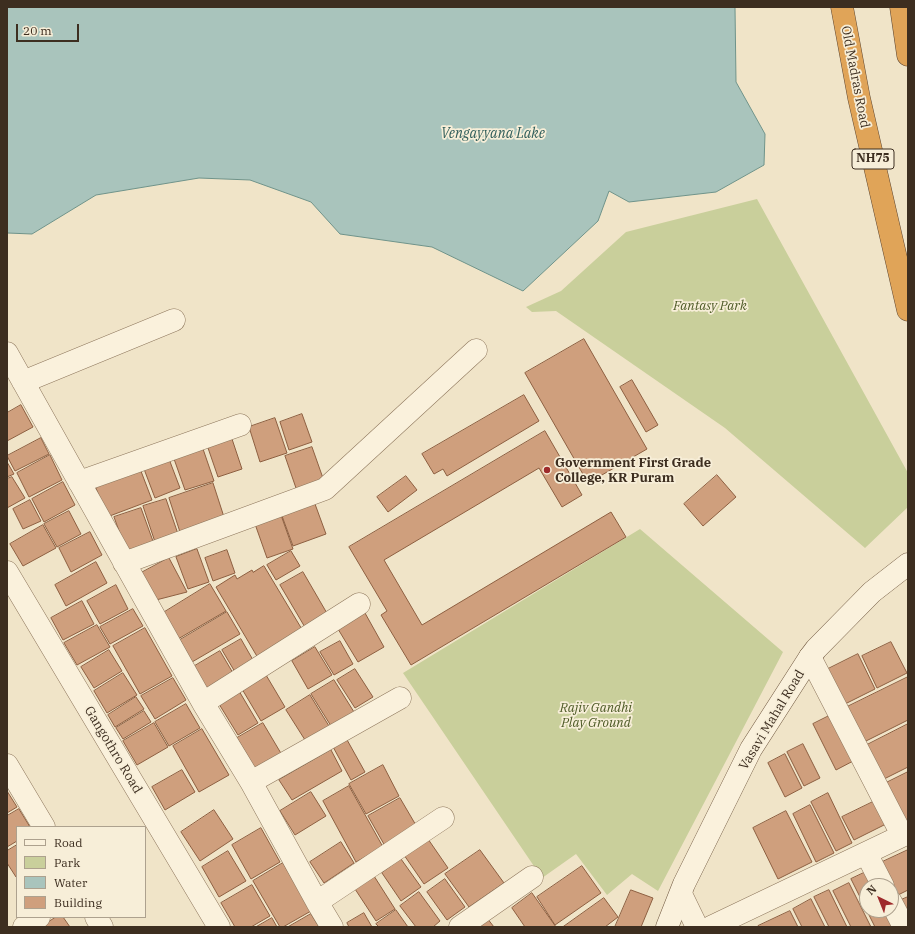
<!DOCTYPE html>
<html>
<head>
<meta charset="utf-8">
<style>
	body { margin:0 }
	#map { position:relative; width:915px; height:934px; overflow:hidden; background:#f0e4c8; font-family:"IBM Plex Serif",serif }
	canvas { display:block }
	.frame { position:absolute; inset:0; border:8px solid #3d2e20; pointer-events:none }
	.legend { position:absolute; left:16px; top:826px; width:130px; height:92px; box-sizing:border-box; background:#f7eed8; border:1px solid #ada18e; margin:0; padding:5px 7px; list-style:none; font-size:12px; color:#3d2e20 }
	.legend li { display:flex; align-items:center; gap:8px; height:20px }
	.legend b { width:20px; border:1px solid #ada18e }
	.north { position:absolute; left:859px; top:878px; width:40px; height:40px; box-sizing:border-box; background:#f7eed8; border:1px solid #ada18e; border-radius:50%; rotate:317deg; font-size:11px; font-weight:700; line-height:16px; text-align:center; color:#3d2e20 }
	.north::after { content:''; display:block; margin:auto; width:14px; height:18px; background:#9e2a2b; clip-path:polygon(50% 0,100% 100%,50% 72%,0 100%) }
	.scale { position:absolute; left:16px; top:24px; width:63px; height:18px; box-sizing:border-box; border:2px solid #3d2e20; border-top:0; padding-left:5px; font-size:12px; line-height:14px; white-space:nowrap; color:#3d2e20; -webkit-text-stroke:3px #f7eed8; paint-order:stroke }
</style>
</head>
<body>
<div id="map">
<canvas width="915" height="934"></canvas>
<div class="frame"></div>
<ul class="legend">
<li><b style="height:5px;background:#faf1dc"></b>Road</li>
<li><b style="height:11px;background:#c9cf9b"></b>Park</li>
<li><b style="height:11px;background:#a9c4bc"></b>Water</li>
<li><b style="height:11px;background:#cf9f7d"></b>Building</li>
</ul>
<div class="north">N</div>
<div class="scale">20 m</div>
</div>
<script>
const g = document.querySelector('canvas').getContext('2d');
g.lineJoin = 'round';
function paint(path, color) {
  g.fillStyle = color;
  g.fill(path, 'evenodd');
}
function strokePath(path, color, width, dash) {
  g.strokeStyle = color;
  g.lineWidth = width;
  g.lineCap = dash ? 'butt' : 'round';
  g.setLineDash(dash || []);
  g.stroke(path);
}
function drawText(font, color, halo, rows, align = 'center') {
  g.font = font + ' "IBM Plex Serif",serif';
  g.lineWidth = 3.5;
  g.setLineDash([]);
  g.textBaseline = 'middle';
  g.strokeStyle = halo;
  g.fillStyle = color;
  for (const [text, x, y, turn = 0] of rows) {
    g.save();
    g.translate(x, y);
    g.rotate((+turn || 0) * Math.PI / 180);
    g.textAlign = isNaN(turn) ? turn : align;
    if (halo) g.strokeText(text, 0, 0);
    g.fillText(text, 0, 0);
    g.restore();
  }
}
const green = new Path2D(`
	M757,199L908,473V507L865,548L725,428L556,311L532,312L526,307L561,291L626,232Z
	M640,529L783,652L658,891L632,874L607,895L576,854L542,878L403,673Z`);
const water = new Path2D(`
	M7,7H735L736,82L765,134L764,165L716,192L629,202L609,191L598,221L523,291L432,247L340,234L311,202L250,180L199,178L96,195L32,234L7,233Z`);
const building = new Path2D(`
	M584,339L647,449L588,483L525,373Z
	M632,380L658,425L646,432L620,387Z
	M524,395L539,421L447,476L443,469L434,474L422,454Z
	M21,405L33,427L7,441V413Z
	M302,414L312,442L289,450L280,422Z
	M275,418L287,453L260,462L249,427Z
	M545,431L582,495L562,507L539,468L384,560L422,625L611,512L626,537L411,665L381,615L387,611L349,547Z
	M231,436L242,469L218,477L207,445Z
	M41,438L49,454L15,471L7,456Z
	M202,446L214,481L185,490L173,456Z
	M312,447L324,481L297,491L285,456Z
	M50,455L62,480L29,497L17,473Z
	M169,459L180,488L155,498L144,469Z
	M7,462L14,474L7,477Z
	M139,466L152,500L107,517L94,483Z
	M717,475L736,497L703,526L684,504Z
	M406,476L417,490L388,512L377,497Z
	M12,477L25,498L7,508V479Z
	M63,482L75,505L44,522L32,499Z
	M213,483L224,517L180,532L169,498Z
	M166,499L178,534L155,542L143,506Z
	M30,500L41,521L23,529L13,509Z
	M315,504L326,534L293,546L282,516Z
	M141,508L154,544L127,553L114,517Z
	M69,511L81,534L57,547L44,524Z
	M281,515L293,549L267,558L255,524Z
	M43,525L56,548L23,566L10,544Z
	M90,532L102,555L71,572L59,548Z
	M197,549L209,582L188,589L176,557Z
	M227,550L235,573L213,581L205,558Z
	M291,551L300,566L276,580L267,565Z
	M169,558L187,592L156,600L141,573Z
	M96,562L107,583L66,606L55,585Z
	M264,566L303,631L258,658L216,587L235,575L237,579L252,570L253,572Z
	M303,572L328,615L306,629L280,585Z
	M210,584L226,611L178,639L163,613Z
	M116,585L128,609L100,624L87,601Z
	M82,601L94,624L63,640L51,618Z
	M133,609L143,626L110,644L100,627Z
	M227,612L240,634L192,662L180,640Z
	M365,613L384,647L358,662L338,629Z
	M97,625L110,647L77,665L64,643Z
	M145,628L172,676L140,694L113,646Z
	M241,639L253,660L235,672L222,650Z
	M340,641L353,664L334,675L320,652Z
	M891,642L907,673L877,688L862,656Z
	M315,647L332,675L308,689L292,661Z
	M109,650L122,671L94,688L81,667Z
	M220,651L233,673L206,689L193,667Z
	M858,654L875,689L843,705L826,670Z
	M355,669L373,697L355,708L337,680Z
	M123,673L137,695L107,713L94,691Z
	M266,675L285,707L261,721L242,689Z
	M908,677V720L864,742L847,707Z
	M173,678L186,700L155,719L141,696Z
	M334,680L354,712L331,726L311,694Z
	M239,691L258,723L238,735L219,704Z
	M310,695L329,726L305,740L286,710Z
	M136,697L144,709L115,727L108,715Z
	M186,704L200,728L169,746L155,722Z
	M144,711L151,722L123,739L116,728Z
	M835,713L857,759L836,770L813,724Z
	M154,723L168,747L137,765L123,741Z
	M263,723L282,755L256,770L237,738Z
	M908,724V767L882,780L865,746Z
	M202,729L229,775L199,792L173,746Z
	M346,738L365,772L351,780L332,745Z
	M803,744L820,778L804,786L787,752Z
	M331,750L342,771L292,800L279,780Z
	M785,754L802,788L785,797L768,763Z
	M383,765L399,796L366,814L349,784Z
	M182,770L195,792L165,810L152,787Z
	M908,772V819L903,821L884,784Z
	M349,786L383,847L356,862L323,801Z
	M7,791L17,807L7,813Z
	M311,792L326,816L295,835L280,811Z
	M828,793L852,843L836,851L811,802Z
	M400,798L417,827L385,846L368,816Z
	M879,799L890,822L854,840L842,817Z
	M810,805L834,853L816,862L793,814Z
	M19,809L30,827H17V841L7,847V816Z
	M214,810L233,839L200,861L181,832Z
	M786,811L812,862L778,879L753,828Z
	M261,828L280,862L251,879L232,845Z
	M428,839L448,868L424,884L404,855Z
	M341,842L354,863L324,883L310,862Z
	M17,845V877H16L7,863V851Z
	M480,850L504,883L469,907L445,874Z
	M908,850V890L894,897L878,864Z
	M228,851L246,881L219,897L202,867Z
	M401,859L421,887L401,901L382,873Z
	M283,863L311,911L283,927H280L253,881Z
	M582,866L601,893L555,925L537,897Z
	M868,871L876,886H867V910H888L896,927H875L851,879Z
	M374,876L395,909L376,921L355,889Z
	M445,879L465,907L447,920L427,892Z
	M849,883L871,927H851L833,891Z
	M252,885L270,916L251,927H235L221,903Z
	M631,890L653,898L641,927H615Z
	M829,890L847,927H829L814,897Z
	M419,892L440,921L433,927H416L400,906Z
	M532,893L556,927H525L512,908Z
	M908,897V916L901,900Z
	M604,898L618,917L605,927H563Z
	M811,899L825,927H802L793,909Z
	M396,910L408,927H379L376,924Z
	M790,911L798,927H758V926Z
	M364,913L372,927H349L347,923Z
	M311,914L319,927H288Z
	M56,917H63L70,927H41Z
	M272,918L277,927H256Z
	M487,918L494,927H475Z`);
const street = new Path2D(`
	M7,353L203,703L251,782L317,902L332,927
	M23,382L174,320
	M79,482L240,425
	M124,563L325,489L476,350
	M7,572L219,927
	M810,657L902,835
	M203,703L359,604
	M7,765L44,827
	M251,782L400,698
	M866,853L883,886
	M681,894L697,927
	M317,902L443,818
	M891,902L904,927
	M96,917L102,927
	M24,927L39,917
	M460,927L532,877
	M711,927L908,833`);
const secondary = new Path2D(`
	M667,927L684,884L751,749L810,657L816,649L872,592L908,564`);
const highway = new Path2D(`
	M842,7L859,98L908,310
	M901,7L908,55`);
const markers = [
	[547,470,4,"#9e2a2b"]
];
const shields = [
	[873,159,42]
];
const shieldNames = [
	["NH75",873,159]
];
const streetNames = [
	["Old Madras Road",855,77,79],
	["Vasavi Mahal Road",772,720,-59],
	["Gangothro Road",113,750,59]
];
const parkNames = [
	["Fantasy Park",710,306],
	["Rajiv Gandhi",596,708],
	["Play Ground",596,723]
];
const poiNames = [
	["Government First Grade",555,463],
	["College, KR Puram",555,478]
];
const waterNames = [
	["Vengayyana Lake",493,134]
];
paint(green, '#c9cf9b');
paint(water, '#a9c4bc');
strokePath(water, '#6f938a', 1);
paint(building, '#cf9f7d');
strokePath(building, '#8d5f41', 1);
strokePath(street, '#8d765c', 23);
strokePath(secondary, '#6f573f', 23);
strokePath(highway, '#5b4430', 23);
strokePath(street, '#faf1dc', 22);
strokePath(secondary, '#faf1dc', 22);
strokePath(highway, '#e0a458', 22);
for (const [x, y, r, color] of markers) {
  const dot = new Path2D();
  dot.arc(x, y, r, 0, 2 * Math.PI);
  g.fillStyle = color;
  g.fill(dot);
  strokePath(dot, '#f7eed8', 1.5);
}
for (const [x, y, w] of shields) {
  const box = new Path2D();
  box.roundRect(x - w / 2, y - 10, w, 20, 3);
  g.fillStyle = '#f7eed8';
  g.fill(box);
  strokePath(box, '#3d2e20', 1);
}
drawText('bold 12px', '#3d2e20', null, shieldNames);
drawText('13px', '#3d2e20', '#f7eed8', streetNames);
drawText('italic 13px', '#4d5a26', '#f7eed8', parkNames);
drawText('bold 13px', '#3d2e20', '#f7eed8', poiNames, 'left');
drawText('italic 14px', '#2f5d5a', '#f7eed8', waterNames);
</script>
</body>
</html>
